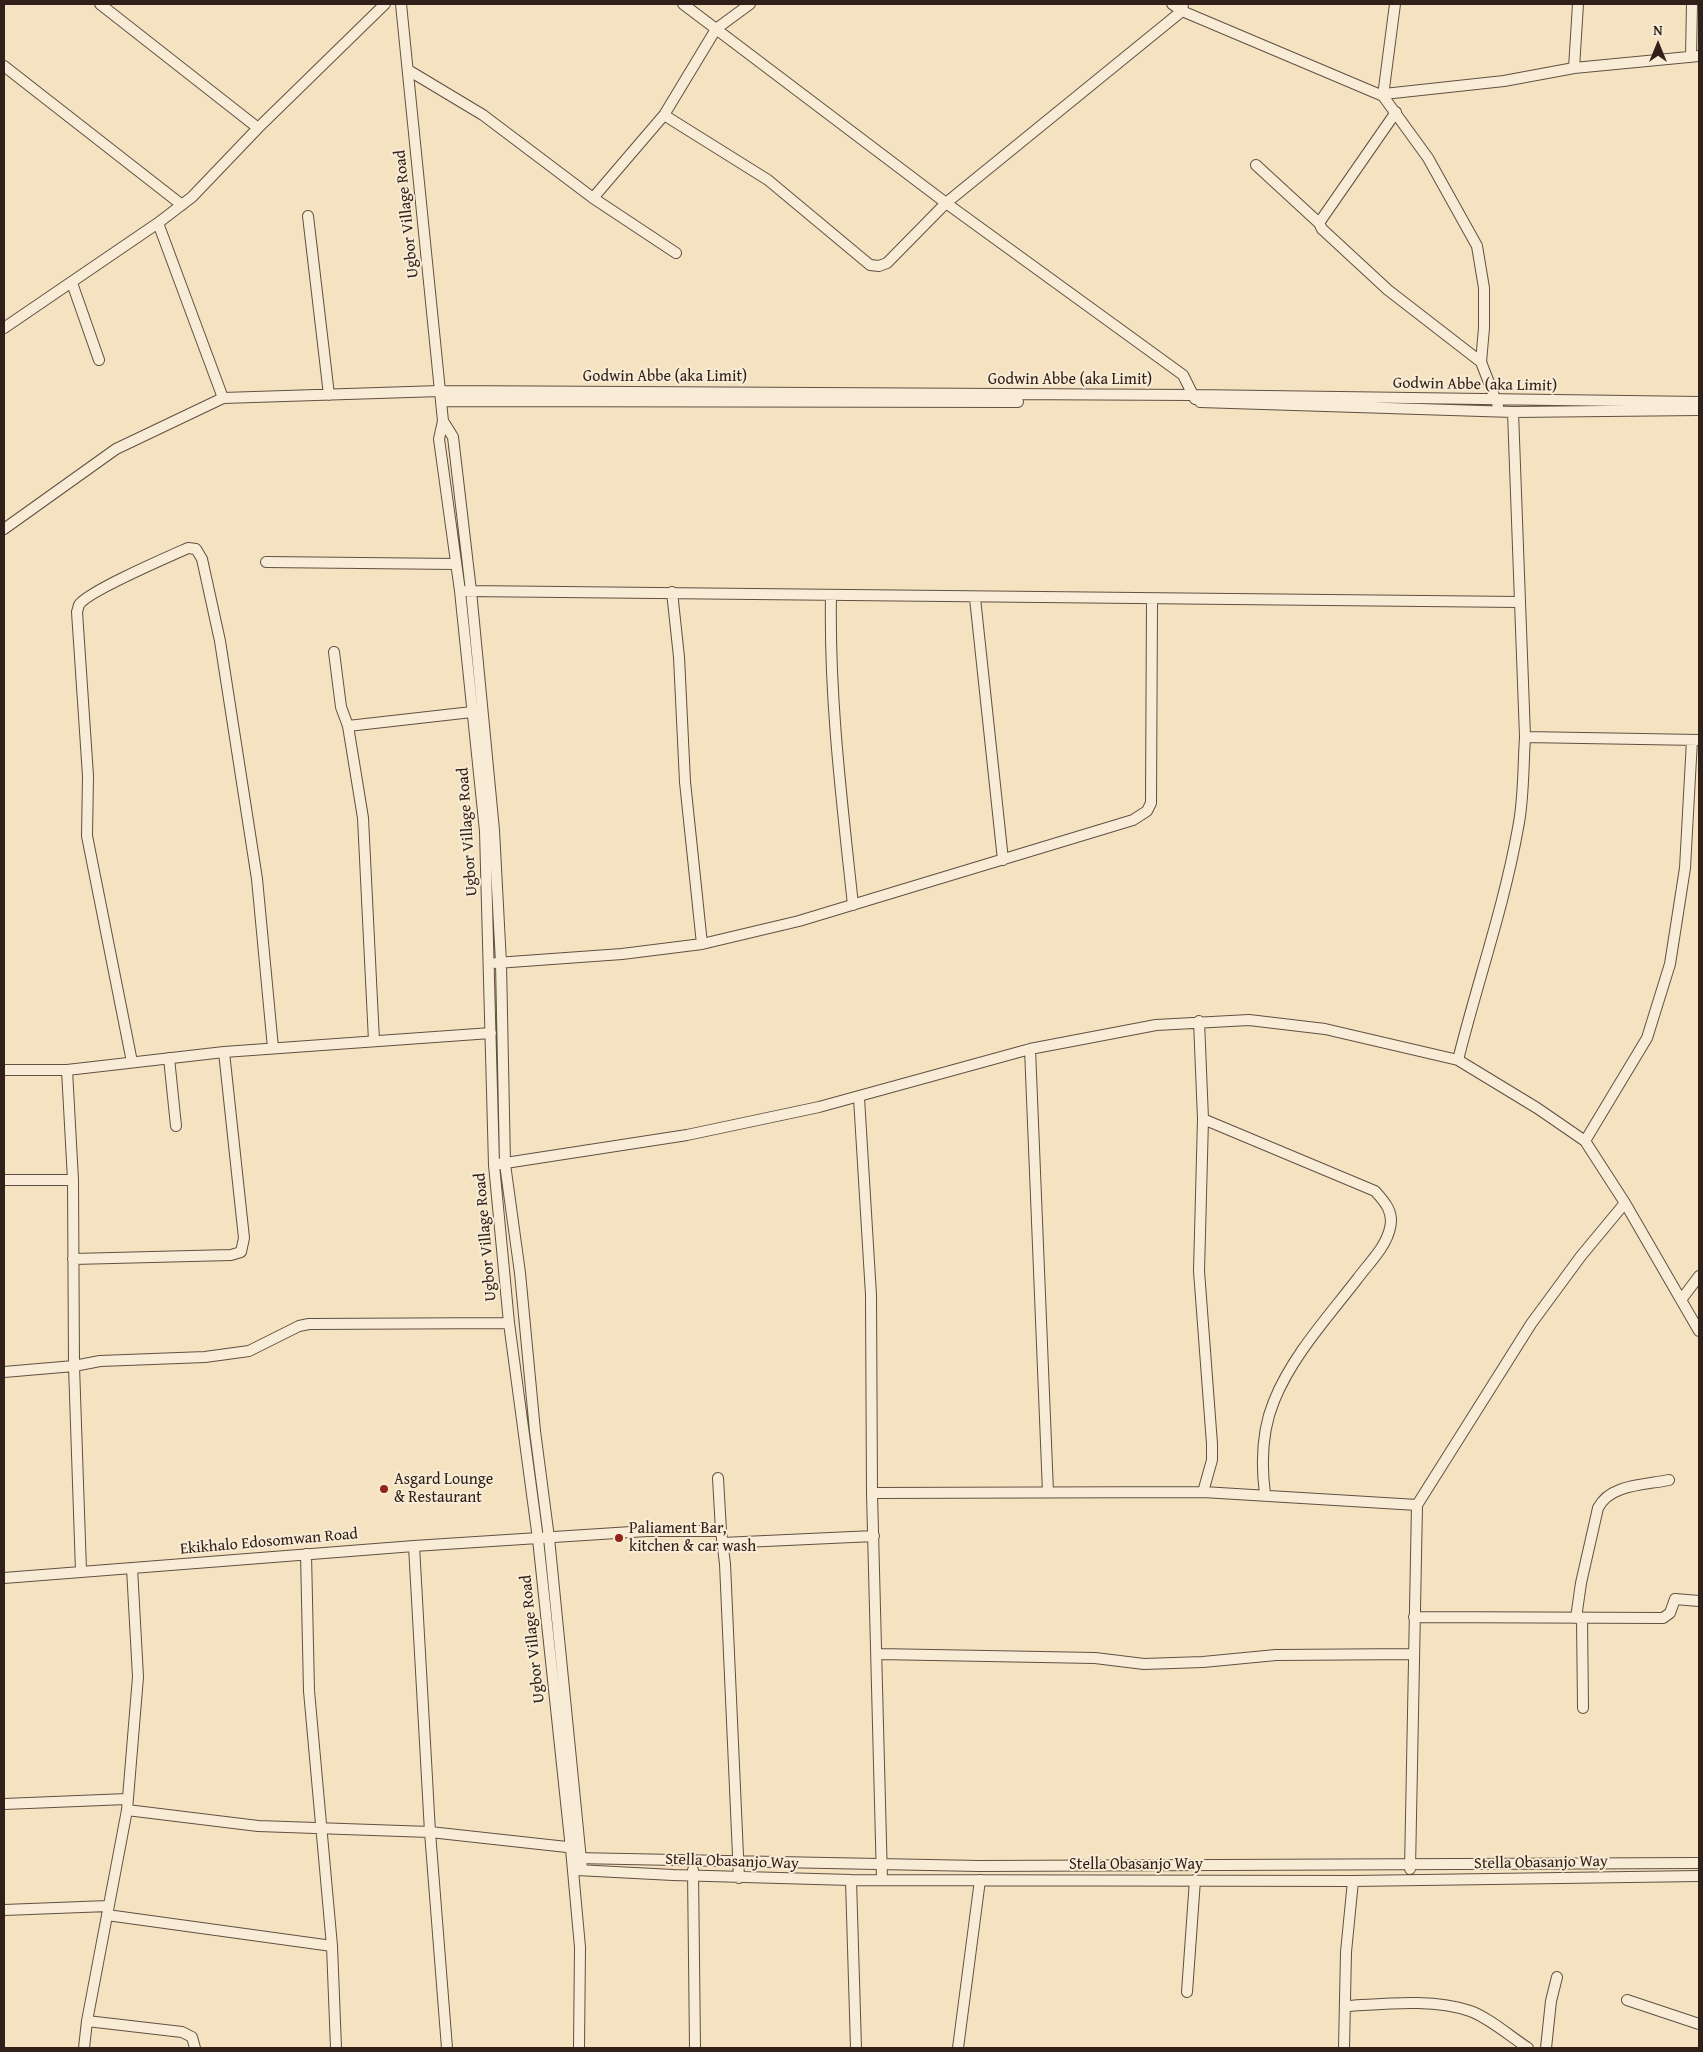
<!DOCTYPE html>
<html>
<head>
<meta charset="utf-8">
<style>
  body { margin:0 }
  #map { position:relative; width:1703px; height:2052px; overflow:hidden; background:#f5e2c0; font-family:"Gentium Book Plus",serif }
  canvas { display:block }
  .frame { position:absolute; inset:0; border:5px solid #302019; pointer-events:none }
  .north { position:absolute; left:1633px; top:20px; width:50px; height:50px; -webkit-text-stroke:4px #f8ecd6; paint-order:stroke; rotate:0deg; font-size:14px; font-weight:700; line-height:20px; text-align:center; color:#302019 }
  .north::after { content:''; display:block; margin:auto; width:18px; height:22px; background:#302019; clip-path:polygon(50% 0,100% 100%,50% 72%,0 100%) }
</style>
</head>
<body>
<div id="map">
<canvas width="1703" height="2052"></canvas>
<div class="frame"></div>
<div class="north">N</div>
</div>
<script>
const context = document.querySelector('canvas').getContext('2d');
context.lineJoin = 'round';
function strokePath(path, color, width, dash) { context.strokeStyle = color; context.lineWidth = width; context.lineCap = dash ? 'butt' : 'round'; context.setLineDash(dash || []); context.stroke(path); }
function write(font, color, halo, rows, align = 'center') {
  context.font = font + ' "Gentium Book Plus",serif'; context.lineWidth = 4; context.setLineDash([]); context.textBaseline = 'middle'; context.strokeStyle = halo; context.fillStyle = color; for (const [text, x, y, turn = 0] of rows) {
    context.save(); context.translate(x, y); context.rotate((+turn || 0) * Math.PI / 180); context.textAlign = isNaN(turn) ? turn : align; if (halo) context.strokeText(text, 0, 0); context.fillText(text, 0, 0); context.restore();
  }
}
const minor = new Path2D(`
  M100 4 258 128
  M401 4 443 421 439 439 460 591 485 831 494 1165 509 1323 538 1539 571 1849 580 1947 579 2048
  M683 4 946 203 1183 375 1195 399
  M1172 4 1182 11 1383 96
  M1395 4 1383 96 1428 158 1477 246 1484 288V328L1481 362 1498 406
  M1691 56 1692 4
  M4 66 182 205
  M1574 68 1578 4
  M408 70 483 115 593 198 676 253
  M1384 94 1504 81 1574 68 1699 56
  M1396 112 1319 223 1322 229 1388 290 1481 362
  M664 115 768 180 870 265 879 266 887 263 946 203 1182 11 1183 4
  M1256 165 1319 223
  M593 198 664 115 716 29 750 4
  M308 216 329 395
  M158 223 223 398
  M72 283 99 360
  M4 328 158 223 192 197 258 128 385 4
  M441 401 1018 402
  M1200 402 1513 412 1699 410
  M1513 412 1525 737 1699 740
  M443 421 453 437 471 591 494 830 501 963 505 1164 520 1273 535 1431 549 1538 582 1870
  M4 529 116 449 223 398 440 391 1194 395 1699 402
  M266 562 456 564
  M466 591 1519 602
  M672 592 679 657 685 782 702 944
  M831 595C829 699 842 802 853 905
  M975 598 1003 860
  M334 652 341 707 348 726 363 818 374 1041
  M348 726 472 712
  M496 963 622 954 702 944 799 921 1133 820 1147 811 1151 803 1152 600
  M1199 1021 1203 1119 1199 1271 1212 1444V1460L1203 1492
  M1030 1049 1048 1492
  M169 1058 176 1126
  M1458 1060C1477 983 1504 907 1518 828 1524 799 1523 767 1525 737
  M132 1062 87 836 88 776 77 612C77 612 79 605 79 605 86 592 170 556 188 548L196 549 202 559 220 641 257 879 273 1048
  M4 1070H67L224 1052 491 1033
  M67 1070 73 1180 74 1366 81 1571
  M859 1098 871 1295 872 1493 882 1880
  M1203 1119 1375 1191C1385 1202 1394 1212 1390 1228 1386 1247 1369 1263 1358 1278 1328 1317 1292 1356 1274 1401 1262 1430 1261 1463 1265 1494
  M1585 1141 1647 1038 1670 964 1685 868 1692 740
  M499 1164 687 1135 819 1107 1030 1049 1156 1025 1249 1020 1325 1029 1458 1060 1537 1108 1585 1141 1625 1203 1699 1331
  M4 1180H73
  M73 1259 231 1255 241 1252 244 1238 224 1052
  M1681 1300 1699 1276
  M4 1372 74 1366 100 1361 205 1357 249 1351 299 1326 309 1324 509 1323
  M718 1478 721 1531
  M872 1493 1203 1492 1417 1505
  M722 1543 874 1536
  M414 1546 430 1832 447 2048
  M306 1554 309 1691 332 1946 336 2048
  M4 1578 414 1546 647 1531H721L725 1564 739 1878
  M1414 1617 1663 1618 1670 1613 1675 1599 1699 1601
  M1576 1618 1581 1583 1598 1508C1610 1484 1645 1485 1669 1480
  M1582 1618 1583 1708
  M878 1654 1095 1658 1144 1664 1203 1662 1276 1655 1413 1654
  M4 1804 127 1799
  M127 1810 258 1826 430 1832 576 1848
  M575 1858 979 1866 1699 1863
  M1410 1869 1417 1505 1531 1324 1581 1256 1625 1203
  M577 1870 673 1875 851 1880 1353 1881 1699 1876
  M693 1870 695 2048
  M851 1880 856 2048
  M4 1910 108 1906
  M107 1915 332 1946
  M1187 1992 1195 1880
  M1627 2000 1699 2024
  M1345 2006C1383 2004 1433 1998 1470 2011 1488 2017 1511 2037 1528 2048
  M87 2021 182 2032 192 2037 195 2048
  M84 2048 87 2021 127 1810 138 1677 132 1568
  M958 2048 980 1880
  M1344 2048 1346 1952 1353 1881
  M1546 2048 1551 2001 1557 1977`);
const markers = [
  [384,1489,5,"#8f2418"],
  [619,1538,5,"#8f2418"]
];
const streetNames = [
  ["Ugbor Village Road",407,214,-96],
  ["Godwin Abbe (aka Limit)",665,377],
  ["Godwin Abbe (aka Limit)",1070,380],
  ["Godwin Abbe (aka Limit)",1475,385,1],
  ["Ugbor Village Road",468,832,-94],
  ["Ugbor Village Road",486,1237,-95],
  ["Ekikhalo Edosomwan Road",269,1542,-5],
  ["Ugbor Village Road",533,1639,-96],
  ["Stella Obasanjo Way",732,1862,2],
  ["Stella Obasanjo Way",1541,1863,-1],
  ["Stella Obasanjo Way",1136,1865]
];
const poiNames = [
  ["Asgard Lounge",394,1480],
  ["& Restaurant",394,1498],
  ["Paliament Bar,",629,1529],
  ["kitchen & car wash",629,1547]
];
strokePath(minor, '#615043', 12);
strokePath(minor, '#f8ecd6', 10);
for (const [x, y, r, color] of markers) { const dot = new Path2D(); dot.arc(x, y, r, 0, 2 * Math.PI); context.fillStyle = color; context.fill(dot); strokePath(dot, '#f8ecd6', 2); }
write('16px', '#302019', '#f8ecd6', streetNames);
write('16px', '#302019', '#f8ecd6', poiNames, 'left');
</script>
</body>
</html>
